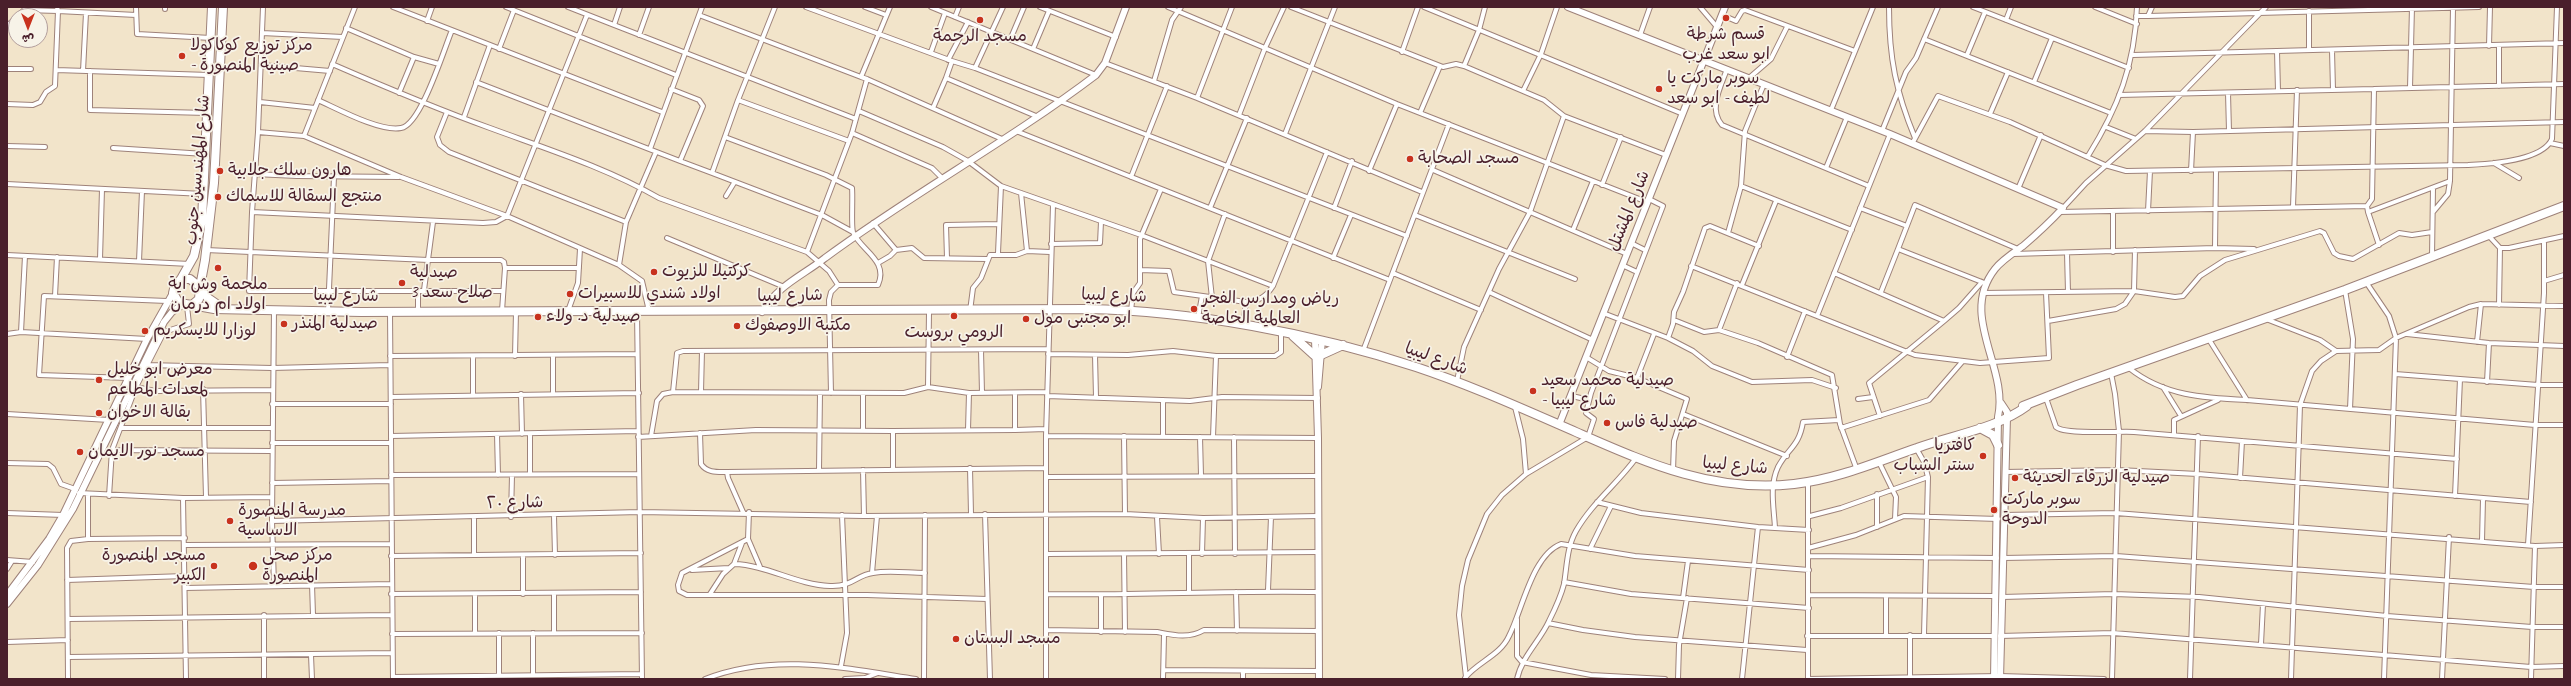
<!DOCTYPE html>
<html>
<head>
<meta charset="utf-8">
<style>
  body { margin:0 }
  #map { position:relative; width:2571px; height:686px; overflow:hidden; background:#f2e4ca; font-family:Caveat,"Playpen Sans Arabic",sans-serif }
  canvas { display:block }
  .frame { position:absolute; inset:0; border:8px solid #4a1f2b; pointer-events:none }
  .north { position:absolute; left:8px; top:8px; width:40px; height:40px; box-sizing:border-box; background:#f7f3e8; border:1px solid #b29e9c; border-radius:50%; rotate:180deg; font-size:11px; font-weight:700; line-height:16px; text-align:center; color:#4a1f2b }
  .north::after { content:''; display:block; margin:auto; width:14px; height:18px; background:#c8321e; clip-path:polygon(50% 0,100% 100%,50% 72%,0 100%) }
</style>
</head>
<body>
<div id="map">
<canvas width="2571" height="686"></canvas>
<div class="frame"></div>
<div class="north">ش</div>
</div>
<script>
const context = document.querySelector('canvas').getContext('2d');
context.lineJoin = 'round';
function strokePath(path, color, width, dash) { context.strokeStyle = color; context.lineWidth = width; context.lineCap = dash ? 'butt' : 'round'; context.setLineDash(dash || []); context.stroke(path); }
function write(font, color, halo, rows, align = 'center') {
  context.font = font + ' Caveat,"Playpen Sans Arabic",sans-serif'; context.lineWidth = 3.5; context.setLineDash([]); context.textBaseline = 'middle'; context.strokeStyle = halo; context.fillStyle = color; for (const [text, x, y, turn = 0] of rows) {
    context.save(); context.translate(x, y); context.rotate((+turn || 0) * Math.PI / 180); context.textAlign = isNaN(turn) ? turn : align; if (halo) context.strokeText(text, 0, 0); context.fillText(text, 0, 0); context.restore();
  }
}
const street = new Path2D(`
  M136 7 137 34 211 38
  M393 7 662 112
  M506 7 676 75
  M568 7 614 25
  M620 7 614 25 856 119
  M806 7 952 61 946 78 1036 116
  M865 7 886 15
  M931 7 1096 75
  M1040 7 1116 37
  M1168 7 1397 104 1647 202
  M1291 7 1443 67 1456 64 1464 66 1544 100 1564 116 1666 155
  M1424 7 1683 114
  M1700 7 1717 27
  M1889 7C1889 58 1896 92 1915 138
  M1973 7 2129 68
  M2095 7 2137 24
  M165 9V7
  M587 15 507 216 619 265
  M699 15 861 77
  M1722 15 1736 21 1742 11 1745 10 1855 51
  M18 16 24 10 58 11 57 7
  M2136 16H2148L2152 7
  M2148 16 2479 7
  M955 17 959 7
  M2006 20 2011 7
  M427 21 432 7
  M7 26 16 18
  M346 28 414 57 439 64
  M262 33 343 37
  M639 35 649 7
  M1640 35 1650 7
  M1924 39 2111 113
  M1010 40 1024 7
  M2499 45V86
  M2489 46 2490 7
  M499 49 514 10
  M1033 49 1049 11
  M2309 50V11
  M2332 50 2333 90
  M2277 51 2278 91
  M931 52 945 13
  M1402 52 1418 7
  M1967 55 1985 12
  M2133 55 2564 43
  M948 60 968 22
  M952 61 975 68 1003 7
  M1105 63 1197 98 1422 192
  M332 64C385 87 437 109 490 128 547 149 607 168 659 198L807 252 852 133 867 79 861 77 890 7
  M261 65 330 71
  M1464 66 1479 30 1485 7
  M975 68 1407 236
  M7 69H31
  M1727 69C1721 86 1708 109 1722 125L1869 186
  M56 70 209 75
  M83 71 86 13
  M90 71V110L207 113
  M1749 78 1771 59 1787 27
  M867 79 1002 139
  M1154 81 1172 20 1181 7
  M476 82 680 161
  M2034 82 2052 38
  M2410 88 2412 7
  M671 89 699 100 703 106 680 161 712 173
  M2374 89 2564 84
  M1523 91 1541 54 1557 7
  M399 93 414 57
  M2228 93 2229 131
  M2119 95 2374 89 2372 199 2367 206 2368 212
  M1197 98 1232 7
  M318 100C338 109 380 132 401 128 421 125 444 49 452 30
  M738 100 775 7
  M260 102 315 108
  M7 104 33 105 40 102 46 92 55 86 58 11 136 15
  M933 108 946 78
  M1831 110 1873 7
  M859 111 943 147 968 161 1001 186 1141 235 1273 286
  M447 112 437 137 440 145 449 152 626 222
  M1420 113 1440 66
  M1990 114 2008 72
  M1239 115 1265 48 1284 7
  M464 117 490 45
  M2106 127 2136 139
  M1016 131 1390 280
  M1882 131 1906 72 1916 58 1938 7
  M2145 131 2193 132 2564 122
  M258 132 263 7
  M852 133 932 168 941 177
  M1285 134 1335 7
  M304 136 355 7
  M725 137 826 175 852 188C853 197 851 226 853 232 860 250 889 260 878 285H838L831 292 829 300 831 393
  M849 141 738 100 712 173 822 215 853 232
  M2550 143 2564 146
  M1912 144 1938 96 2010 122 2105 165 2126 171 2468 165C2490 164 2542 161 2552 139L2557 7
  M7 146 45 147
  M113 148 205 154
  M650 149 702 7
  M2088 156C2118 108 2135 64 2137 7
  M2494 163 2519 178
  M1826 168 1847 117
  M1433 170 1627 254
  M1369 171 1397 104
  M2191 171 2193 132
  M254 174 297 176 399 177
  M1131 177 1167 86
  M7 184 203 194
  M1602 185 1621 137
  M1741 186 1852 230
  M2018 189 2041 135
  M1021 193 1027 251
  M726 196 734 183
  M2293 207 2297 90
  M1210 208 1247 118
  M1334 208 1352 161
  M1860 208 1907 226
  M2063 208 2086 183 2145 131 2266 7
  M2148 211 2150 171
  M252 212 258 132 304 136 401 177 507 216
  M2059 212 2367 206
  M2113 212V252
  M2433 212 2448 194 2450 181 2453 8
  M1415 215 1575 279
  M873 223 896 250
  M1573 230 1593 181
  M1728 233 1741 186 1745 131 1764 84
  M2488 235 2500 248H2509L2564 236
  M667 238 782 286
  M1631 243 1645 250
  M1051 244 1100 243 1101 222
  M2379 245 2368 212 2450 181
  M2215 248 2216 170
  M206 250 428 260H501L504 262 505 268 502 311
  M807 252 829 271 838 285
  M998 253 1001 186
  M2067 253 2068 292
  M2013 254 2215 248 2254 249
  M7 255 190 264
  M2432 257 2433 188
  M947 258 946 225 999 224
  M1333 258 1351 215
  M100 259 102 189
  M139 261 142 191
  M878 263 890 256 896 250 912 248 924 258 987 259
  M1622 265 1637 272
  M1691 266 1915 355 1980 363 2049 358 2046 293
  M505 268H579
  M1140 270 1169 271 1174 292 1246 302
  M1393 273 1481 310
  M1834 273 1944 321 1869 383 1880 416
  M2544 281 2564 275
  M2366 282 2389 316 2396 338 2384 679
  M1987 284 1898 249 1915 205 2018 249
  M1742 285 1776 201
  M424 290 433 222
  M2345 290 2353 339 2350 409
  M503 291H249L252 212 483 223 496 222 507 216
  M1489 292 1593 340
  M1881 292 1898 249
  M1983 293 2134 291 2135 250
  M55 296 57 257
  M1212 298 1208 261 1225 214
  M2499 305 2500 248
  M274 310 272 521 274 585
  M328 311 334 177
  M568 311 578 283 580 249
  M649 311 642 281 619 265 626 222 656 152
  M970 311 973 288 981 278 990 255H1016L1027 251 1050 252
  M1131 311 1133 293 1140 283V239L1161 189
  M390 312 393 679
  M418 312V290
  M637 312 642 679
  M1603 313 1668 338 1693 351 1712 366 1752 382 1812 380 1836 388
  M1817 316 1890 134
  M1198 318 1202 296
  M2266 319 2320 340 2336 351
  M1674 320 1704 332 1719 330 1737 283
  M1944 321 1959 308 1982 282
  M2048 321 2116 309 2125 304 2134 291 2175 297 2183 296 2200 276 2225 260 2320 231 2324 233 2334 253 2339 256 2353 259 2399 233 2412 235 2432 232
  M1243 325 1246 302C1258 302 1266 297 1273 286L1327 152
  M1719 330 1758 343 1832 375 1840 424 1857 470
  M21 332 25 256
  M7 334 21 332 147 339
  M2407 334 2489 343 2564 346
  M1668 338 1673 324 1674 312 1683 292 1705 228 1710 226 1759 246
  M2208 338 2247 400
  M2477 342 2481 304
  M981 350 982 393
  M1363 351 1449 124
  M1048 354 1128 355 1173 351 1216 356H1275L1281 352V333
  M1095 355 1096 397
  M390 356 637 354
  M473 356V395
  M515 356 516 312
  M553 356V394
  M1586 357 1609 371 1637 378 1687 399 1674 441 1673 471
  M1787 357 1805 311
  M146 365 272 368 390 365
  M2129 368C2164 396 2204 398 2247 400L2535 425H2564
  M2111 373 2115 394 2119 431 2112 679
  M2395 374 2538 385H2564
  M129 378 39 375 44 296 167 301
  M1637 378 1654 334
  M1457 381 1464 347 1499 269 1530 212 1564 116
  M2487 382 2489 343
  M136 387 164 332 189 324 187 306
  M928 387 969 393 1047 392
  M2163 387 2181 416
  M203 389 206 497
  M673 392 677 353 683 351 1048 349
  M701 392 702 351
  M863 393V431
  M1015 393V430L1046 429
  M521 394 522 434
  M1047 396 1190 401 1222 397 1318 398
  M1572 396 1589 400
  M391 397 639 393
  M2046 398 2056 427C2065 435 2119 431 2134 432 2241 441 2349 450 2457 459
  M1858 399 1873 397
  M1163 400V436
  M272 404H391
  M1515 407 1523 439 1526 474
  M7 414 109 420
  M1683 414 1787 456
  M121 428H272
  M1841 428 1929 400 1962 362
  M968 430 969 393
  M893 431 1015 430
  M700 433 701 464C707 473 717 472 727 472L728 478 743 512
  M497 434 498 475
  M2174 434V420L2218 400
  M391 436 638 431
  M651 436 657 401 663 394 673 392 904 393 928 387 929 312
  M1046 436 1318 438
  M1124 436 1125 514
  M638 437 756 430 893 431V469
  M1200 437 1201 475
  M1213 437 1216 356
  M1234 437 1235 554
  M272 443H391
  M1916 448 1924 462 1928 477 1924 635
  M112 450 272 451
  M1879 462 1896 497 1895 519
  M7 463 48 464 53 468 61 484 75 489
  M970 468 971 514
  M819 470 820 393
  M863 470 864 516
  M727 472 1046 468
  M2005 472 2118 470 2198 474 2531 502
  M530 474V434
  M391 475 639 474
  M1047 477 1318 476
  M2240 478 2242 441
  M1808 482V679
  M272 483 391 481
  M79 493 183 498 272 497
  M1877 494V527
  M88 495V539L185 538
  M109 496 112 450 136 387 155 391 272 390
  M2455 496 2460 379
  M183 498 186 679
  M1597 502 1641 513 1758 527 1809 530
  M749 512 748 539 760 567
  M7 513 63 515
  M985 514 990 679
  M2004 515 2116 513 2535 546 2564 545
  M554 516 555 555
  M1810 516 1841 508 1928 477
  M511 517 512 475
  M1157 517 1159 554
  M272 521 640 512 864 516 1125 514 1203 518 1318 516
  M1775 528C1774 508 1769 486 1778 467 1788 448 1799 447 1803 422L1839 420
  M748 539 682 573 678 585 679 591 687 595H867L987 599
  M2482 541 2483 499
  M185 545 391 544
  M2528 545 2544 293V241
  M1808 548 1856 535 1904 516 1998 519
  M1590 549 1611 506
  M1047 554 1318 552
  M1124 554 1125 632
  M1202 554 1203 518
  M474 555V517
  M523 555V594
  M391 556 641 553
  M1808 556 1997 558
  M2003 558 2116 556 2534 587H2564
  M7 560 33 562
  M734 564C767 565 797 585 830 586 853 587 856 575 873 573 889 570 908 573 925 573
  M7 569 12 561
  M692 570 729 568
  M872 573 877 516
  M67 580 185 576
  M1564 582 1631 594 1809 608
  M312 584 313 615
  M185 588 391 584
  M1268 590 1271 517
  M1236 592 1237 631
  M1189 593V554
  M391 594 641 592
  M554 594V633
  M710 594 723 574 734 564 742 543
  M1046 594C1137 596 1228 590 1318 592
  M1809 595 1996 596
  M1101 596V632
  M2002 597 2114 594 2199 597 2387 616 2532 627H2564
  M1683 598 1688 561
  M68 619 391 615
  M1517 619V656L1522 662 1591 675 1665 679
  M1548 623 1583 630 1635 637 1807 650
  M1046 630 1157 632C1173 635 1189 639 1204 630L1319 631
  M475 633V595
  M533 633V674
  M392 634 642 633
  M1886 635V597
  M1910 635V679
  M1807 636H1995
  M2000 636 2113 633 2531 667 2564 666
  M7 642 68 640
  M2261 644 2263 604
  M311 655 312 679
  M68 657 392 653
  M841 666 847 633 842 515
  M1164 670 1319 671
  M499 675V633
  M393 677 642 674
  M1466 677 1459 615 1462 586 1468 560 1487 514 1502 495 1526 474 1588 437 1594 419 1586 413 1591 393 1663 206 1649 199
  M1465 678C1477 662 1500 656 1509 636 1522 611 1532 555 1561 544L1635 556 1809 570
  M68 679 67 548 71 541 88 539
  M264 679V615
  M705 679C774 652 845 668 916 679
  M845 679 865 678 878 673
  M924 679 925 515
  M1046 679V436L1053 205
  M1163 679 1164 635
  M1243 679V671
  M1517 679C1522 656 1540 641 1549 621 1555 609 1561 596 1564 584 1567 565 1567 547 1576 531 1592 503 1618 483 1636 458
  M1678 679 1679 645 1687 598
  M1742 679 1758 527
  M1808 679 2000 676 2104 679
  M2190 679 2198 436
  M2291 679 2300 405 2312 371 2321 361 2336 351 2379 350 2396 338 2469 307 2481 304 2564 306
  M2442 679 2449 537
  M2531 679 2535 546`);
const secondary = new Path2D(`
  M1568 7 1890 134 2063 208C2050 222 2037 234 2023 246 2013 253 2002 260 1995 269 1958 316 2009 367 1998 417L1994 679
  M762 312C778 285 802 276 825 258 913 193 1009 141 1096 75L1105 63 1126 7
  M1315 339 1318 438 1319 679
  M1318 387 1322 340
  M1559 425 1725 7
  M7 595 49 539 63 515 147 339 173 293
  M7 604 38 565 73 509 164 322 172 312 182 305
  M2000 679 2007 417V412L2001 403`);
const highway = new Path2D(`
  M181 279H190L200 287 199 299 192 305 179 303 173 293 175 285 181 279 194 256 202 220 212 7
  M200 287 205 260 214 183 223 7
  M201 290 208 298 224 309
  M192 305 214 309 361 312 1086 309C1194 311 1312 333 1416 367 1470 385 1523 409 1576 432 1647 463 1713 493 1794 484 1838 479 1876 462 1917 448 1952 435 1996 429 2027 406
  M1293 336 1314 355
  M1321 355 1343 345
  M2023 406 2077 385 2345 290 2564 206
  M1980 428 1993 435 1998 445`);
const markers = [
  [1726,18,4,"#c8321e"],
  [980,20,4,"#c8321e"],
  [182,56,4,"#c8321e"],
  [1659,89,4,"#c8321e"],
  [1410,159,4,"#c8321e"],
  [220,171,4,"#c8321e"],
  [218,197,4,"#c8321e"],
  [218,268,4,"#c8321e"],
  [654,272,4,"#c8321e"],
  [402,283,4,"#c8321e"],
  [570,294,4,"#c8321e"],
  [1194,309,4,"#c8321e"],
  [954,316,4,"#c8321e"],
  [538,317,4,"#c8321e"],
  [1026,319,4,"#c8321e"],
  [284,324,4,"#c8321e"],
  [737,326,4,"#c8321e"],
  [145,331,4,"#c8321e"],
  [99,380,4,"#c8321e"],
  [1533,391,4,"#c8321e"],
  [99,413,4,"#c8321e"],
  [1607,423,4,"#c8321e"],
  [80,452,4,"#c8321e"],
  [1983,456,4,"#c8321e"],
  [2015,478,4,"#c8321e"],
  [1994,510,4,"#c8321e"],
  [230,521,4,"#c8321e"],
  [214,566,4,"#c8321e"],
  [253,566,5,"#c8321e"],
  [956,639,4,"#c8321e"]
];
const poiNames = [
  ["قسم شرطة",1726,35,"center"],
  ["ابو سعد غرب",1726,55,"center"],
  ["مسجد الرحمة",980,37,"center"],
  ["مركز توزيع كوكاكولا",190,46],
  ["- صينية المنصورة",190,66],
  ["سوبر ماركت يا",1667,79],
  ["لطيف - ابو سعد",1667,99],
  ["مسجد الصحابة",1418,159],
  ["هارون سلك جلابية",228,171],
  ["منتجع السقالة للاسماك",226,197],
  ["كركتيلا للزيوت",662,272],
  ["صيدلية",410,273],
  ["صلاح سعد 3",410,293],
  ["ملحمة وش اية",218,285,"center"],
  ["اولاد ام درمان",218,305,"center"],
  ["اولاد شندي للاسبيرات",578,294],
  ["رياض ومدارس الفجر",1202,299],
  ["العالمية الخاصة",1202,319],
  ["صيدلية د. ولاء",546,317],
  ["ابو مجتبى مول",1034,319],
  ["صيدلية المنذر",292,324],
  ["مكتبة الاوصفوك",745,326],
  ["لوزارا للايسكريم",153,331],
  ["الرومي بروست",954,333,"center"],
  ["معرض ابو خليل",107,370],
  ["لمعدات المطاعم",107,390],
  ["صيدلية محمد سعيد",1541,381],
  ["- شارع ليبيا",1541,401],
  ["بقالة الاخوان",107,413],
  ["صيدلية فاس",1615,423],
  ["كافتريا",1975,446,"right"],
  ["سنتر الشباب",1975,466,"right"],
  ["مسجد نور الايمان",88,452],
  ["صيدلية الزرقاء الحديثة",2023,478],
  ["سوبر ماركت",2002,500],
  ["الدوحة",2002,520],
  ["مدرسة المنصورة",238,511],
  ["الاساسية",238,531],
  ["مسجد المنصورة",206,556,"right"],
  ["الكبير",206,576,"right"],
  ["مركز صحي",262,556],
  ["المنصورة",262,576],
  ["مسجد البستان",964,639]
];
const streetNames = [
  ["شارع المهندسين جنوب",198,170,-85],
  ["شارع المشتل",1629,211,-68],
  ["شارع ليبيا",346,296,1],
  ["شارع ليبيا",790,296,-1],
  ["شارع ليبيا",1114,296,2],
  ["شارع ليبيا",1436,359,20],
  ["شارع ليبيا",1735,466,5],
  ["شارع ٢٠",515,503,-1]
];
strokePath(street, '#9e827a', 6);
strokePath(secondary, '#9e827a', 8);
strokePath(highway, '#9e827a', 10);
strokePath(street, '#fff', 4);
strokePath(secondary, '#fff', 6);
strokePath(highway, '#fff', 8);
for (const [x, y, r, color] of markers) { const dot = new Path2D(); dot.arc(x, y, r, 0, 2 * Math.PI); context.fillStyle = color; context.fill(dot); strokePath(dot, '#f7f3e8', 1.5); }
write('17px', '#4a1f2b', '#f7f3e8', poiNames, 'left');
write('17px', '#4a1f2b', '#f7f3e8', streetNames);
</script>
</body>
</html>
